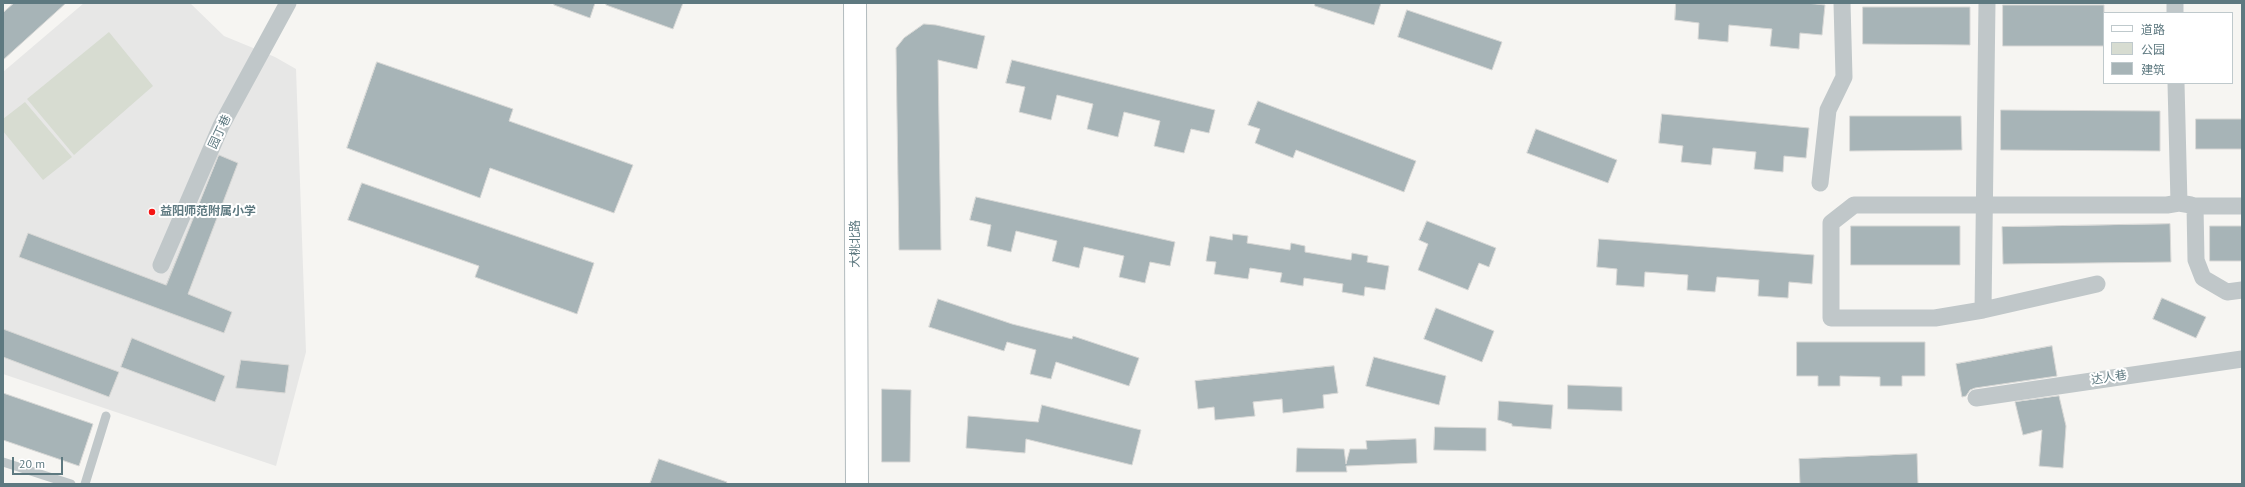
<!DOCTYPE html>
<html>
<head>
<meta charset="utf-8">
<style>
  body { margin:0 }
  #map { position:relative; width:2245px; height:487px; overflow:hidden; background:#f6f5f2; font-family:"PT Sans","Noto Sans SC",sans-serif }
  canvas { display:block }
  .frame { position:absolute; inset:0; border:4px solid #5e7980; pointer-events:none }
  .legend { position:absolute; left:2103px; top:12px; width:130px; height:72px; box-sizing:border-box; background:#fff; border:1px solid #bfc9cc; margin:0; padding:5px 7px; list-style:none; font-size:12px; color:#5e7980 }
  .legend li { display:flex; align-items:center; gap:8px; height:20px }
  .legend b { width:20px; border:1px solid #bfc9cc }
  .scale { position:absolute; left:12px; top:457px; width:51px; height:18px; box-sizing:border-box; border:2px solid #5e7980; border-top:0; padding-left:5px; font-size:12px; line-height:14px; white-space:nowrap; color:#5e7980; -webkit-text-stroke:3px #fff; paint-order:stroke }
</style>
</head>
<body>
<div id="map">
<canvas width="2245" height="487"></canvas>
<div class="frame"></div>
<ul class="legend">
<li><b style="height:5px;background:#fff"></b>道路</li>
<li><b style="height:11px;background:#d7dcd1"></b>公园</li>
<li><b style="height:11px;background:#a7b4b7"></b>建筑</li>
</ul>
<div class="scale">20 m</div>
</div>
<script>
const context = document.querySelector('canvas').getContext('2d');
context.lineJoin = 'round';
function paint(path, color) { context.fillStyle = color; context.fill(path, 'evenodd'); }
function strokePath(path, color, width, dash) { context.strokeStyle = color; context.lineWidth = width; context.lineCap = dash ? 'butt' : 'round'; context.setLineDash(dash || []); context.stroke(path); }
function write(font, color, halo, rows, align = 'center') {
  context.font = font + ' "PT Sans","Noto Sans SC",sans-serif'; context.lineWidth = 4; context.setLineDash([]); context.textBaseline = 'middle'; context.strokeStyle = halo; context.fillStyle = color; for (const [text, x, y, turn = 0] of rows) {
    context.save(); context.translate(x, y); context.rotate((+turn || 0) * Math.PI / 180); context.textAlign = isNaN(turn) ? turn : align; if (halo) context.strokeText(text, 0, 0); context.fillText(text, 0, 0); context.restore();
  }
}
const built = new Path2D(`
  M84 3H190L224 36 275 57 296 69 306 352 276 466 3 374V72Z`);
const green = new Path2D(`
  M109 32 153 86 74 155 27 99Z
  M25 102 72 157 43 180 3 131V119Z`);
const building = new Path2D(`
  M14 3H66L3 60V13Z
  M555 3H595L590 18 554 5Z
  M607 3H683L673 29 606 5Z
  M1315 3H1381L1374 25 1315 6Z
  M1676 3H1806L1825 5 1822 35 1800 33 1799 49 1770 46 1772 29 1729 25 1728 42 1698 39 1699 23 1675 20Z
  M2003 5H2104V46H2003Z
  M1863 7H1970V45L1863 44Z
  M1407 10 1502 42 1492 70 1398 37Z
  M924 24 936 25 985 36 977 69 938 60 941 250H899L896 48 904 38Z
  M1012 60 1215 110 1209 133 1191 129 1184 153 1154 146 1160 121 1124 112 1118 137 1087 129 1093 104 1057 95 1051 120 1019 112 1025 87 1006 83Z
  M377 62 513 109 509 121 633 165 614 213 490 168 480 198 347 148Z
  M1258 101 1416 161 1404 192 1296 150 1293 158 1255 143 1260 129 1248 125Z
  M2001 110 2160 111V151L2001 150Z
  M1662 114 1809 128 1806 158 1784 156 1783 172 1754 169 1756 152 1713 148 1711 165 1681 162 1683 146 1659 143Z
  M1850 116H1961L1962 150 1850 151Z
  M2196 119H2242V149H2196Z
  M1536 129 1617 160 1608 183 1527 153Z
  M219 155 238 163 188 294 232 312 224 333 19 257 28 233 166 285Z
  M362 183 594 263 577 314 475 277 479 266 348 220Z
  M976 197 1175 242 1170 266 1150 262 1145 283 1119 277 1124 256 1084 247 1079 268 1052 261 1057 241 1016 231 1011 252 987 246 991 225 970 220Z
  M1427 221 1496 248 1489 267 1479 263 1468 290 1418 270 1428 244 1419 240Z
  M2170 224 2171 262 2003 264 2002 227Z
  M1851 226H1960V265H1851Z
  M2210 226H2242V261H2210Z
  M1233 234 1248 236 1247 243 1290 250 1291 243 1305 246V252L1351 260 1352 253 1368 256 1367 262 1389 266 1385 290 1365 287 1364 296 1342 292 1343 284 1304 278 1303 286 1280 282 1282 273 1250 268 1248 279 1214 274 1216 262 1206 261 1210 236 1232 240Z
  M1599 239 1814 255 1812 284 1789 282 1788 298 1758 296 1759 280 1717 277 1715 292 1687 290 1688 275 1645 272 1644 287 1616 285 1617 269 1597 267Z
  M2162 298 2206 317 2196 338 2153 319Z
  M938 299 1012 324 1072 339 1073 336 1139 358 1129 386 1056 362 1051 379 1030 374 1036 350 1007 342 1004 351 929 327Z
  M1436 308 1494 331 1482 362 1424 339Z
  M3 329 119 372 109 397 3 357Z
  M132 338 225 376 215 402 121 367Z
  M1797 342H1925V376H1902V386H1880V377L1840 376V386H1818V376H1797Z
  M2052 346 2057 376 1975 388 1970 390 1966 396 1962 397 1956 364Z
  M1374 357 1446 376 1439 405 1366 386Z
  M241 360 289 365 285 393 236 388Z
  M1334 366 1338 393 1323 395 1324 408 1283 413 1282 399 1253 402 1255 416 1215 420 1214 407 1198 409 1195 381Z
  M1568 385 1622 387V411L1568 409Z
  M882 389 911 390 910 462H882Z
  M3 393 93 424 79 466 3 440Z
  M2059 396 2066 426 2063 468 2039 466 2042 430 2023 435 2015 402Z
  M1499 401 1553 405 1551 429 1512 426V424L1498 420Z
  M1042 405 1141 430 1132 465 1026 439 1025 453 966 448 968 416 1038 422Z
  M1435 427 1486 428V451L1434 450Z
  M1416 439 1417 463 1346 466 1347 472H1296L1297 448 1344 449 1346 464 1350 449H1367L1366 441Z
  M1917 454 1918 484H1800L1799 459Z
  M659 459 727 482 726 484H650Z`);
const lane = new Path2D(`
  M3 462 71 484
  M85 484 106 416`);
const street = new Path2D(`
  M1987 3 1983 310 2097 284
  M2175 3V13
  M2176 83 2179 203 2191 205
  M1820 183 1828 110 1844 77 1842 3
  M2242 206H2195L2196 260 2203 278 2227 292 2242 290
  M161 265 221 126 288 3
  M1983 310 1935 318H1831V223L1854 205H2167L2179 203
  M1976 398 2242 359`);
const secondary = new Path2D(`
  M855 3 857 484`);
const markers = [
  [152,212,4,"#f51514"]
];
const streetNames = [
  ["园丁巷",220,132,-65],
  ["大桃北路",856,244,-90],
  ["达人巷",2109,378,-9]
];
const poiNames = [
  ["益阳师范附属小学",160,212]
];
paint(built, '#e7e7e6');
paint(green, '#d7dcd1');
paint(building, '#a7b4b7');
strokePath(building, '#d7d7d5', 1);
strokePath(secondary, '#b2bbbe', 24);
strokePath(lane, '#c0c7c9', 9);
strokePath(street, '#c0c7c9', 17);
strokePath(secondary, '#fff', 22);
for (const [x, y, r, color] of markers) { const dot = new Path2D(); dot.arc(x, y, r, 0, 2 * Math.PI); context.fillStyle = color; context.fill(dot); strokePath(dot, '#fff', 1.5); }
write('12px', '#5e7980', '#fff', streetNames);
write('bold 12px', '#5e7980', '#fff', poiNames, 'left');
</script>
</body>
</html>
